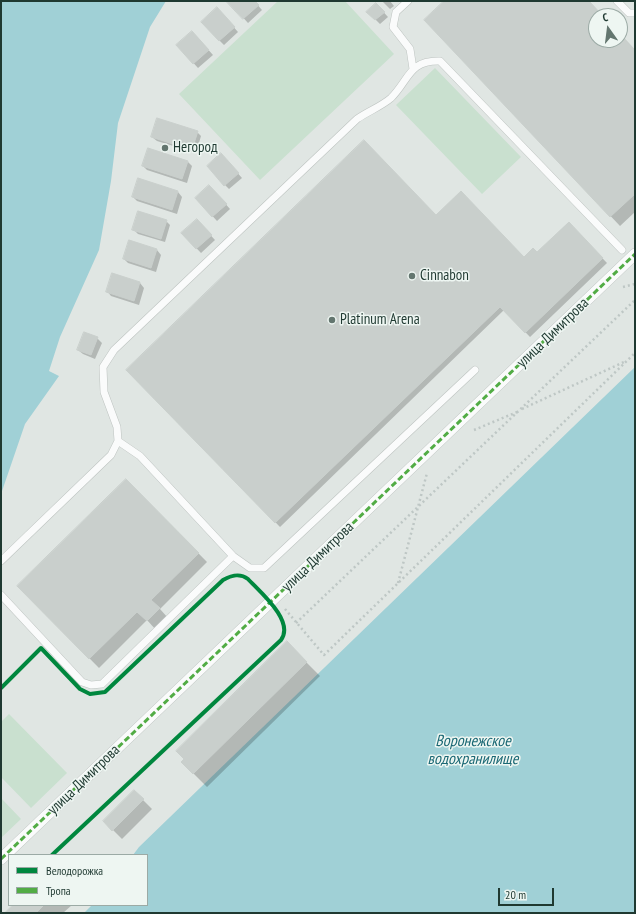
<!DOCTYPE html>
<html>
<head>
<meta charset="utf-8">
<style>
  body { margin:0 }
  #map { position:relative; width:636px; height:914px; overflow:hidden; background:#e0e6e3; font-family:"PT Sans Narrow",sans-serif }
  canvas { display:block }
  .frame { position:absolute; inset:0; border:2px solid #1f3931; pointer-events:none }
  .legend { position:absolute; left:8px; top:854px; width:140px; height:52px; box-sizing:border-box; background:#eef6f2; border:1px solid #9baaa5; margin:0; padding:5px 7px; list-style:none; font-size:12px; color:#1f3931 }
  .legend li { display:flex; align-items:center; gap:8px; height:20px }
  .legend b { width:20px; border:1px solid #9baaa5 }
  .north { position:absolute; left:588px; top:8px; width:40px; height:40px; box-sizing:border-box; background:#eef6f2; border:1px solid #9baaa5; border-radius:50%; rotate:346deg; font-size:11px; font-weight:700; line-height:16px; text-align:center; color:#1f3931 }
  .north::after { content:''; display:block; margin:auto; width:14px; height:18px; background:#63766f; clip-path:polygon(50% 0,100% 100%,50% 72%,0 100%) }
  .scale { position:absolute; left:498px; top:888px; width:56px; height:18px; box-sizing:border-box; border:2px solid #1f3931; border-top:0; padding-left:5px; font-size:12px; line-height:14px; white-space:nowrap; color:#1f3931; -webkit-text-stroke:3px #eef6f2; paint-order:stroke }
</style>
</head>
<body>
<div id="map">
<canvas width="636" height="914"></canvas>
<div class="frame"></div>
<ul class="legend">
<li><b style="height:5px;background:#00873e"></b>Велодорожка</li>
<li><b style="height:5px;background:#52ac45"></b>Тропа</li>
</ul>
<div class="north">С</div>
<div class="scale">20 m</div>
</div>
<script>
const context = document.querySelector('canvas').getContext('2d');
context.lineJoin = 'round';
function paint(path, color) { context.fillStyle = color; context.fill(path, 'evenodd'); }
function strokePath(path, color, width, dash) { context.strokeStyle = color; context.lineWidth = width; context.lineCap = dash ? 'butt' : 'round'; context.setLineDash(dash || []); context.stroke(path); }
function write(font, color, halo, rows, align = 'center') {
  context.font = font + ' "PT Sans Narrow",sans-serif'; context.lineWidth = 3; context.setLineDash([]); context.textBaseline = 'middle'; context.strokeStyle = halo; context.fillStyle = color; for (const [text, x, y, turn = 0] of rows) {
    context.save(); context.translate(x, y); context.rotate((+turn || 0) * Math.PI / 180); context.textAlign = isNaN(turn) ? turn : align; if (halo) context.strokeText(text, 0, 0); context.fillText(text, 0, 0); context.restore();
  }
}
const green = new Path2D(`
  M278 1H345L394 54 260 180 179 94Z
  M435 68 521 157 482 194 396 105Z
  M9 714 67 773 31 808 1 777V722Z
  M1 798 21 819 1 838Z`);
const water = new Path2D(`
  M1 1H166L150 27 118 123 111 181 99 250 60 337 49 371 59 376 25 424 1 494Z
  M635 367V913H84L92 905H147V855H133L139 847Z`);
const shadow = new Path2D(`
  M228 1H254L262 10 248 23Z
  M382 1H390L394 6 390 9Z
  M445 1H588L603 16H596V40H620V34L635 50V212L620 226 425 20Z
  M376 4 388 17 380 24 368 12Z
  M221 13 238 32 224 45 219 40Z
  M196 36 213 55 198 68 177 45Z
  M197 132 201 136 196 153 157 141 152 137Z
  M225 159 242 178 229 189 225 185Z
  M188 162 192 166 187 183 147 170 143 166Z
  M138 180 178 192 182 197 177 214 137 201 133 197Z
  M213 190 230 209 217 221 196 198Z
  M436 216 524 258 538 253 568 223 607 263 530 337 504 310 280 527 128 370Z
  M166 221 170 225 165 242 138 234 133 229Z
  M201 225 215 240 201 253 182 233Z
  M129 241 157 250 161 255 156 272 128 263 124 259Z
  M112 275 140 283 144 288 139 305 111 296 107 291Z
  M97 338 102 343 95 359 83 354 78 350Z
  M126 480 207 562 160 609 168 618 156 630 147 620 99 668 18 586Z
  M287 643 320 676 207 787 182 762Z
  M134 791 152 809 122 839 104 821Z
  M15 905H72L63 913H7Z`);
const building = new Path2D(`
  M226 1H255L259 5 243 19Z
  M444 1H589L603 16H596V40H620V34L635 50V194L610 217 424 20Z
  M376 3 385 12 375 20 366 12Z
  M217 7 235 27 219 41 201 22Z
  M192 31 209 50 193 64 176 45Z
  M157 118 198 131 192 150 151 137Z
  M364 140 436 215 461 191 524 257 533 248 537 252 569 222 603 258 525 333 500 307 275 523 126 370Z
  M148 148 188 161 182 179 142 166Z
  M221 153 239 173 224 186 207 166Z
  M138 178 178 191 172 210 132 197Z
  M209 185 227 204 212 217 195 198Z
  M138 211 167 220 161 239 132 230Z
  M197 219 212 235 196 249 181 233Z
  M129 240 157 249 151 268 123 259Z
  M112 273 140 282 134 301 106 292Z
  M84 332 98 337 91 355 77 350Z
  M126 479 199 553 151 600 160 608 147 621 137 612 89 659 17 586Z
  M287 641 307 662 193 774 181 762 184 759 176 751Z
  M134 790 144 799 112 831 103 821Z
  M13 905H44L36 913H5Z`);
const path = new Path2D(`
  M623 287 635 284
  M522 409 624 362
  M474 430 517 412
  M398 583 427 473
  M285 609 324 655 635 353
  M296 623 635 300`);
const service = new Path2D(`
  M408 1 396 12 393 27 410 49 413 69
  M617 1 629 13H635
  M118 441 140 456 233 556 250 568H264L475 370
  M1 561 111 455 118 441 117 427 104 392 103 367 114 350 357 119C367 112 382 106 391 98 409 80 409 60 440 61L622 250
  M1 595 82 682 91 685 102 684 233 556`);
const pedestrian = new Path2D(`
  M1 859 635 254`);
const quiet = new Path2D(`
  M1 859 635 254`);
const cycleway = new Path2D(`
  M1 688 41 648 80 689 90 694 105 692 223 580C232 575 240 573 248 579 260 592 295 621 281 640L52 855`);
const markers = [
  [165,148,4,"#63766f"],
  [412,276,4,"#63766f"],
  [332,320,4,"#63766f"]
];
const poiNames = [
  ["Негород",173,148],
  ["Cinnabon",420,276],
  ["Platinum Arena",340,320]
];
const streetNames = [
  ["улица Димитрова",553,333,-44],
  ["улица Димитрова",318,557,-44],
  ["улица Димитрова",84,780,-44]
];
const waterNames = [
  ["Воронежское",473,741],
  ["водохранилище",473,759]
];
paint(green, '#c9e0cf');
paint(water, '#a0d0d6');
paint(shadow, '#0003');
paint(building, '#c9cfcc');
strokePath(building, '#c9cfcc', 1);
strokePath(service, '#bdc3c0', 8);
strokePath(pedestrian, '#bdc3c0', 12);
strokePath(path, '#bec7c5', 2.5, [2, 3]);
strokePath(service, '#fafbfb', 7);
strokePath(pedestrian, '#fafbfb', 11);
strokePath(quiet, '#52ac45', 3, [6, 3]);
strokePath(cycleway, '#00873e', 4);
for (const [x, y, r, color] of markers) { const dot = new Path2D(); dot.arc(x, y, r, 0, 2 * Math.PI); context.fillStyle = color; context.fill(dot); strokePath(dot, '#eef6f2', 1.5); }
write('15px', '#1f3931', '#eef6f2', poiNames, 'left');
write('15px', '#1f3931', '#eef6f2', streetNames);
write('italic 16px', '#1a6874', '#eef6f2', waterNames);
</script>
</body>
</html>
